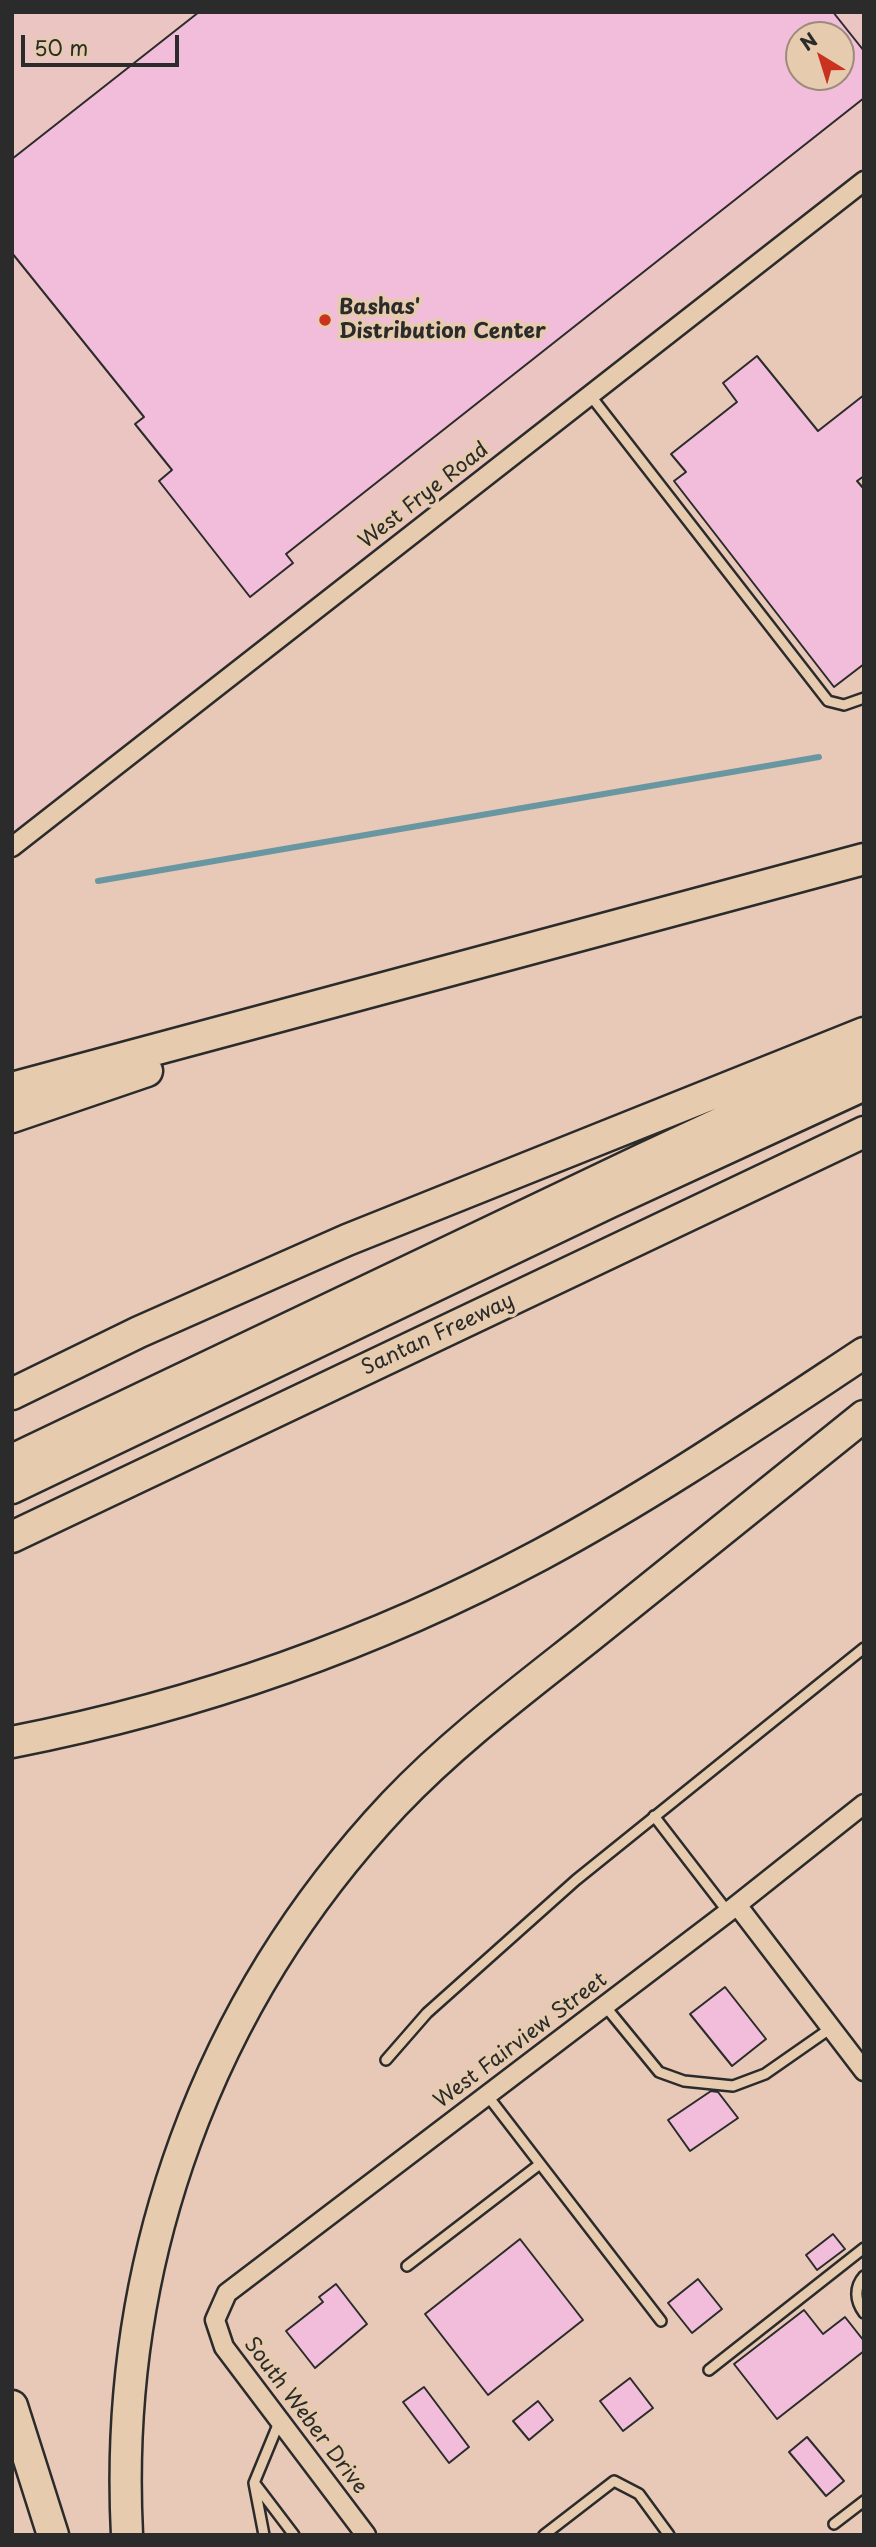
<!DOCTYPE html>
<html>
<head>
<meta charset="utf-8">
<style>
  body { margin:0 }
  #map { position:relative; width:876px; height:2547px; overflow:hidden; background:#e8c8b7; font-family:"Playpen Sans",sans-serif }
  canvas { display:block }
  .frame { position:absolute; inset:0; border:14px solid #2b2b2b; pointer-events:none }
  .north { position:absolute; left:785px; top:21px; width:70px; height:70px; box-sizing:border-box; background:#e6cbae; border:2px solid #9b8b7a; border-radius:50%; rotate:322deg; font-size:19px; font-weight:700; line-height:28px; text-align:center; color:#2b2b2b }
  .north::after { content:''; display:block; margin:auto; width:24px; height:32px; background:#c8321e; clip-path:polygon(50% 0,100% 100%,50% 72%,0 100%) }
  .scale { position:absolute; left:21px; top:35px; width:158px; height:32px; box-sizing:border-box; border:4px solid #2b2b2b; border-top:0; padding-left:9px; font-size:21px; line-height:24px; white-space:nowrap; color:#2b2b2b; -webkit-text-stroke:5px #e6cbae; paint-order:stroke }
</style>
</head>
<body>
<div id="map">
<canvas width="876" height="2547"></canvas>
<div class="frame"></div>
<div class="north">N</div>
<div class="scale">50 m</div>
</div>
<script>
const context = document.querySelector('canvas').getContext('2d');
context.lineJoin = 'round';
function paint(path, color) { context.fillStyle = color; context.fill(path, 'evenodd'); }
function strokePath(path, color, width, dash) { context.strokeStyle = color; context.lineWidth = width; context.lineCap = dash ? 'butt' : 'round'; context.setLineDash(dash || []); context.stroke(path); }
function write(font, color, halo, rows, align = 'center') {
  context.font = font + ' "Playpen Sans",sans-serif'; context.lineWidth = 7; context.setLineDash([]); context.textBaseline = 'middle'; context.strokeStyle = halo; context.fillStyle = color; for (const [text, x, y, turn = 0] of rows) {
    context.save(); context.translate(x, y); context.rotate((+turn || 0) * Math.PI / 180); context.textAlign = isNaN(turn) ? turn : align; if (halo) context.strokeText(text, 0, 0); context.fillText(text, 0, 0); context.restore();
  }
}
const built = new Path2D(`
  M12 12H864V181L12 847ZM799 35H841V77H799Z`);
const stream = new Path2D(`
  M98 881 819 757`);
const building = new Path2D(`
  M199 12H833L864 51V98L286 554 293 563 250 597 159 481 172 470 135 424 144 417 12 253V159ZM799 35H841V77H799Z
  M757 356 818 431 864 395V476L857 481 864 489V664L834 687 674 481 686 472 671 454 737 402 723 383Z
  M725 1987 766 2039 732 2066 690 2014Z
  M711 2091 718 2092 738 2118 690 2151 668 2120Z
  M833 2234 845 2249 817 2270 806 2255Z
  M520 2239 583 2320 488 2395 425 2314Z
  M698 2279 722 2309 692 2333 668 2303Z
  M336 2284 367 2324 315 2368 286 2331 323 2302 319 2297Z
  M804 2310 823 2334 845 2317 864 2341V2351L777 2419 734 2364Z
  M630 2378 653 2408 623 2431 600 2401Z
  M424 2387 469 2447 449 2463 403 2402Z
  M538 2401 553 2420 529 2440 513 2421Z
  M807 2437 844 2481 826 2496 789 2452Z`);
const service = new Path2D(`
  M590 395 828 701 844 705 864 698
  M654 1816 728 1912
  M605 2006 659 2072 684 2081 733 2086 765 2074 831 2028
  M386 2060 427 2013 576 1880 864 1648
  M487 2095 661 2321
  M407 2266 540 2164
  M864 2276C854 2287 855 2301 864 2313
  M709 2370 864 2248
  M256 2485 294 2535
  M834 2524 864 2501
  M264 2535 254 2483 280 2420
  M544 2535 614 2481 639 2494 669 2535`);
const minor = new Path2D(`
  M12 847 864 181
  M737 1905 864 2071
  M366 2535 224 2347 215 2320 227 2293 728 1912 864 1804`);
const motorway = new Path2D(`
  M12 1088 864 859
  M12 1117 147 1071
  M12 1394 139 1332 347 1240 864 1033
  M12 1460 643 1159 864 1056
  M12 1488 608 1203 864 1085
  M12 1537 864 1132
  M12 1742C196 1706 375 1643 540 1555 652 1495 758 1423 864 1353
  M12 2406 53 2535
  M127 2535C113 2262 207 2003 394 1804 453 1742 521 1691 588 1638 680 1564 772 1490 864 1416`);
const markers = [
  [325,320,7,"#c8321e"]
];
const poiNames = [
  ["Bashas'",339,308],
  ["Distribution Center",339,332]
];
const streetNames = [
  ["West Frye Road",424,496,-38],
  ["Santan Freeway",438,1335,-25],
  ["West Fairview Street",521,2041,-37],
  ["South Weber Drive",305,2416,53]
];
paint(built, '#ebc5c2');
strokePath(stream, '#6897a1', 6);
paint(building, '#f2bdda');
strokePath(building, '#2b2b2b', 2);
strokePath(service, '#2b2b2b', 14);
strokePath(minor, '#2b2b2b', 23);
strokePath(motorway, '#2b2b2b', 35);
strokePath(service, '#e6cbae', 9);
strokePath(minor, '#e6cbae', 18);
strokePath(motorway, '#e6cbae', 30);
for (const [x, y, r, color] of markers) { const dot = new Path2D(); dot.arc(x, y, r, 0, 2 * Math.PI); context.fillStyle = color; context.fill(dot); strokePath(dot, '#e6cbae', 2.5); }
write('bold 21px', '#2b2b2b', '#e6cbae', poiNames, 'left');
write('21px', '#2b2b2b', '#e6cbae', streetNames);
</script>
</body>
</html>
